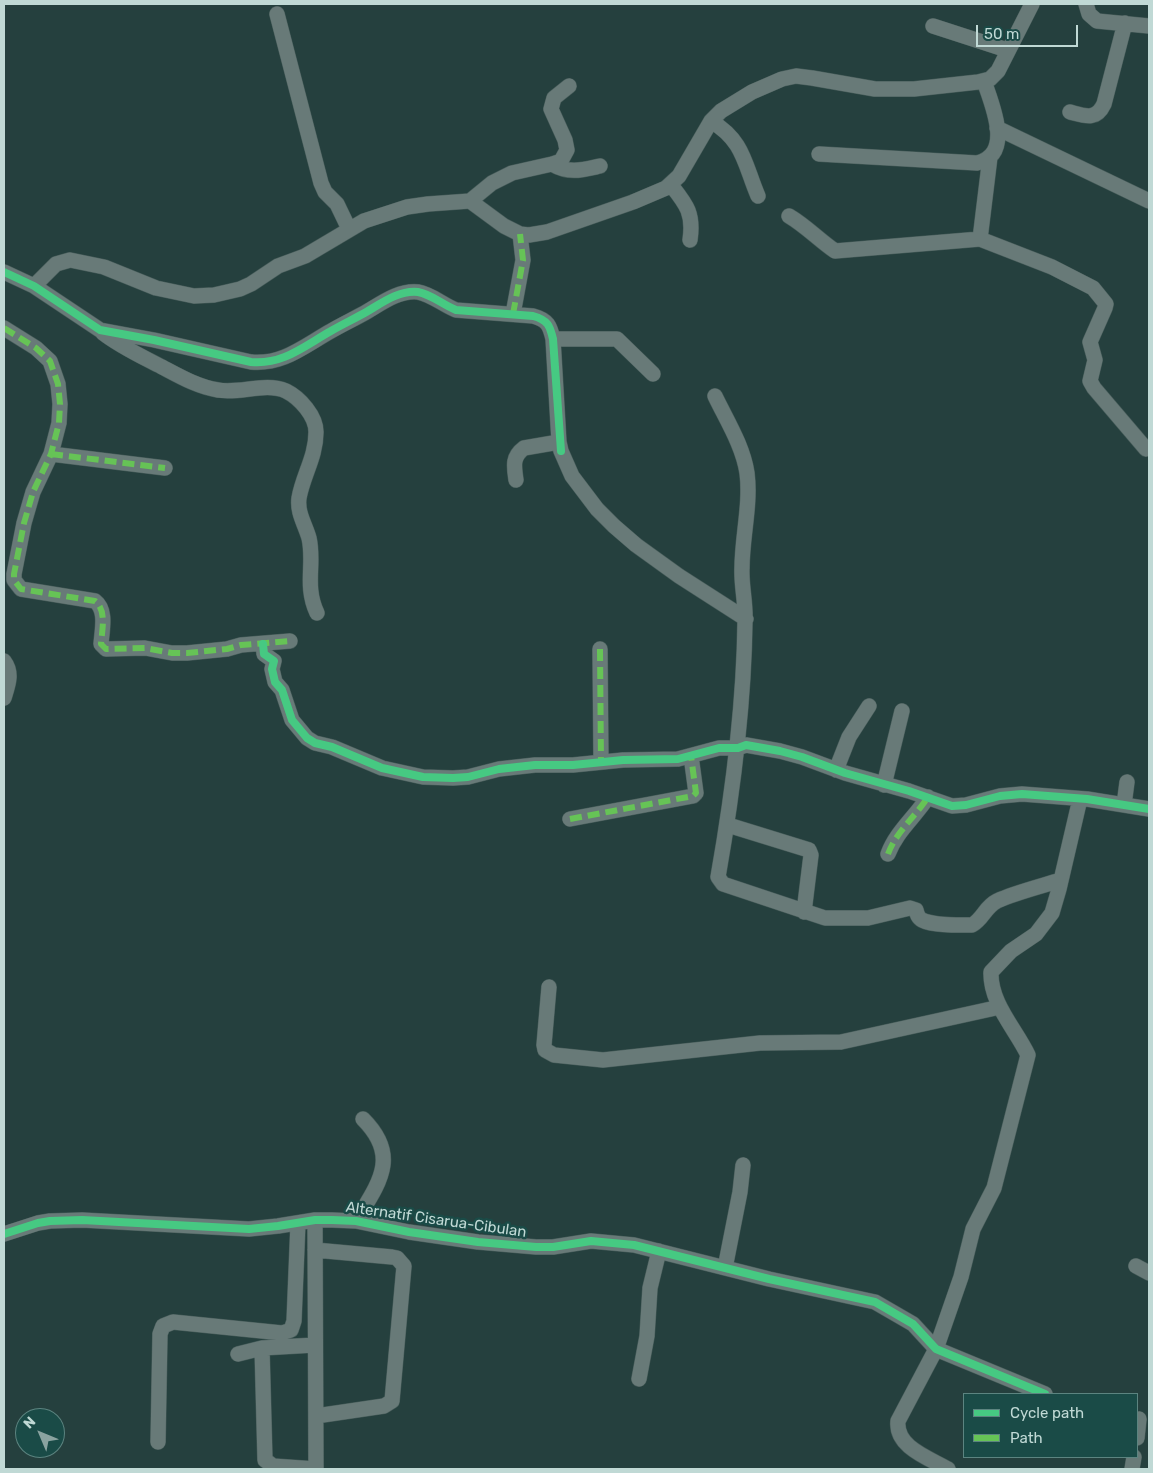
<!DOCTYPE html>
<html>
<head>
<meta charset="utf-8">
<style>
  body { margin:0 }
  #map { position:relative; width:1153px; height:1473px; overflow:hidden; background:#25403e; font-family:Rubik,sans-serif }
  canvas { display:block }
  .frame { position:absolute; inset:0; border:5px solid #c0d9d5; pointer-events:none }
  .legend { position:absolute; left:963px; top:1393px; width:175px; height:65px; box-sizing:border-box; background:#1a4b47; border:1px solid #5c8480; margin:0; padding:6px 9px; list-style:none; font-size:15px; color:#c0d9d5 }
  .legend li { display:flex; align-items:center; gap:10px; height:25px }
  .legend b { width:25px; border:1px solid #5c8480 }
  .north { position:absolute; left:15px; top:1408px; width:50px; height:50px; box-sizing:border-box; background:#1a4b47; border:1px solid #5c8480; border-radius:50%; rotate:315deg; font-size:14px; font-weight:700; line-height:20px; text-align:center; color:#c0d9d5 }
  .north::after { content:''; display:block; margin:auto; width:18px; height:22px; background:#8aa3a0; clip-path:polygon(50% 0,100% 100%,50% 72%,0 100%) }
  .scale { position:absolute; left:976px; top:25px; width:102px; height:22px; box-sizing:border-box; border:2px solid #c0d9d5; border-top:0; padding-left:6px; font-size:15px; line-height:18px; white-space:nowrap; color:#c0d9d5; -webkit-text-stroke:4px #1a4b47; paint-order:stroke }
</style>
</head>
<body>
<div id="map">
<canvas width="1153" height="1473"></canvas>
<div class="frame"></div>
<ul class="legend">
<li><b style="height:6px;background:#46c982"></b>Cycle path</li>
<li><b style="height:6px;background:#66c356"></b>Path</li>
</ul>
<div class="north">N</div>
<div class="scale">50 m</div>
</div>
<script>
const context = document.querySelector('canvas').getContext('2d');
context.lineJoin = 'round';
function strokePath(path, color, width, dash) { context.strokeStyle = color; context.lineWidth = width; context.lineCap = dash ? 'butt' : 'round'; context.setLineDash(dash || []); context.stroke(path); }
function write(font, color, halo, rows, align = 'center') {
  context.font = font + ' Rubik,sans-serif'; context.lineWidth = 5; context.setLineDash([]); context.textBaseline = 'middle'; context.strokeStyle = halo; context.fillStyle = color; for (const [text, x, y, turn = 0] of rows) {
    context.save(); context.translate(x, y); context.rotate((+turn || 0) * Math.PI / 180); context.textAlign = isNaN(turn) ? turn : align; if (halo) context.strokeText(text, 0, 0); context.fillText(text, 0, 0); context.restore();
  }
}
const minor = new Path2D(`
  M1086 4 1089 14 1097 21 1149 26
  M277 14 321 183 325 192 337 204 349 229
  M933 26 1007 50
  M1070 112C1085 116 1096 121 1104 104L1125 23
  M711 121C744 141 744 163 758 196
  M997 128 1149 201
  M819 154 977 163C1014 154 992 105 984 81
  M552 164C569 174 582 170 600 166
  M671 185C686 204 694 213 690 240
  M470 201 504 226 520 234 529 235 547 232 633 202 666 188 679 176 711 121 721 111 752 92 782 79 796 76 812 78 875 89H914L978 82 990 79 998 71 1032 4
  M789 216C806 226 819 240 835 251L980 239 990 157
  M980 239 1052 267 1093 288 1106 304 1105 308 1090 342 1095 360 1090 381 1094 388 1146 449
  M4 272 34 286 100 330 154 340 251 362C283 365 304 346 331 331 343 324 356 318 368 311 383 302 400 290 418 292 431 294 443 305 456 310L533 316C548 320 550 326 553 339L559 442 561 451 572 476 597 509 614 526 636 545 679 576 746 619
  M34 286 56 264 70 260 104 267 156 288 194 296 214 295 240 289 251 284 278 266 305 256 364 221 407 207 428 204 470 201 492 183 512 173 552 164 561 161 567 150 565 140 551 109 554 98 569 86
  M513 314 523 260 520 234
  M4 328 36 348 50 361 58 384 60 404 59 423 51 454 33 492 24 523 14 574V580L21 589 95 601C107 610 102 630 101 644L106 649 145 648 172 653H187L227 649 241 645 290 641
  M103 333C121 347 141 356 162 367 179 376 198 387 218 390 240 394 265 382 286 391 300 398 316 416 316 432 316 457 303 475 299 498 297 513 305 524 309 538 315 564 304 585 317 613
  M553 339H617L653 374
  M715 396C727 421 743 446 747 473 751 504 742 537 742 568 741 585 746 603 745 621 744 707 733 792 718 877L723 884 825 918H868L910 908 916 910C917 914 918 918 922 920 934 926 959 925 972 925 983 919 985 907 997 901 1014 893 1042 886 1061 880
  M51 454 165 468
  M516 480C514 466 512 457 524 448L559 442
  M263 644 264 654 274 661 272 669 275 682 282 690 292 720 307 738 315 743 332 747 382 768 423 777 453 778 468 777 499 769 535 765H573L623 760 678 759 719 748H738L746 745 780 751 802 757 845 773 909 791 952 806 966 805 1000 796 1022 794 1087 799 1149 809
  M600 649 601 762
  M4 661C13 673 8 685 4 698
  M836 770 849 737 869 706
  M884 785 902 711
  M1124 805 1127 782
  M570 819 693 796 696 793 691 756
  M728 825 809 850 811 855 804 912
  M888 854C896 832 915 817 928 797
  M549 987 544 1045 545 1050 554 1055 603 1060 760 1043 841 1042 1000 1007
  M315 1220 316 1469
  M356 1221C378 1184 401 1157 363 1119
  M4 1234 38 1223 50 1221 82 1220 249 1229 278 1226 315 1220H332L356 1221 409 1232 478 1242 536 1247H553L591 1241 634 1245 769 1279 875 1302 913 1324 936 1349 1045 1394
  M315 1250 392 1257 397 1258 404 1266 392 1401 384 1406 316 1416
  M1136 1266 1149 1273
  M725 1268 740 1192 743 1165
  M262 1348 265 1460 273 1466 316 1469
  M238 1354 262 1348 315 1345
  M639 1379 647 1336 650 1288 659 1251
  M1137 1438 1139 1419
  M158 1442 160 1334 163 1326 173 1322 282 1333 291 1330 294 1321 298 1223
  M948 1469C929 1458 895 1447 898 1421L936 1349 961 1277 973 1229 994 1188 1028 1055C1015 1028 990 1003 991 972L1011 951 1036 934 1052 913 1059 889 1080 799
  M1132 1469 1134 1457`);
const quiet = new Path2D(`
  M513 314 523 260 520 234
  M4 328 36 348 50 361 58 384 60 404 59 423 51 454 33 492 24 523 14 574V580L21 589 95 601C107 610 102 630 101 644L106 649 145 648 172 653H187L227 649 241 645 290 641
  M51 454 165 468
  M600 649 601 762
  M570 819 693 796 696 793 691 756
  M888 854C896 832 915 817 928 797`);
const cycleway = new Path2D(`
  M4 272 34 286 100 330 154 340 251 362C283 365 304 346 331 331 343 324 356 318 368 311 383 302 400 290 418 292 431 294 443 305 456 310L533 316C548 320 550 326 553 339L561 451
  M263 644 264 654 274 661 272 669 275 682 282 690 292 720 307 738 315 743 332 747 382 768 423 777 453 778 468 777 499 769 535 765H573L623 760 678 759 719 748H738L746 745 780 751 802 757 845 773 909 791 952 806 966 805 1000 796 1022 794 1087 799 1149 809
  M4 1234 38 1223 50 1221 82 1220 249 1229 278 1226 315 1220H332L356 1221 409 1232 478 1242 536 1247H553L591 1241 634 1245 769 1279 875 1302 913 1324 936 1349 1045 1394`);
const streetNames = [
  ["Alternatif Cisarua-Cibulan",436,1220,8]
];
strokePath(minor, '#475c5a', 16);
strokePath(minor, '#687a78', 15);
strokePath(quiet, '#66c356', 6, [12, 6]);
strokePath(cycleway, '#46c982', 8);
write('15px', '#c0d9d5', '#1a4b47', streetNames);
</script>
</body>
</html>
